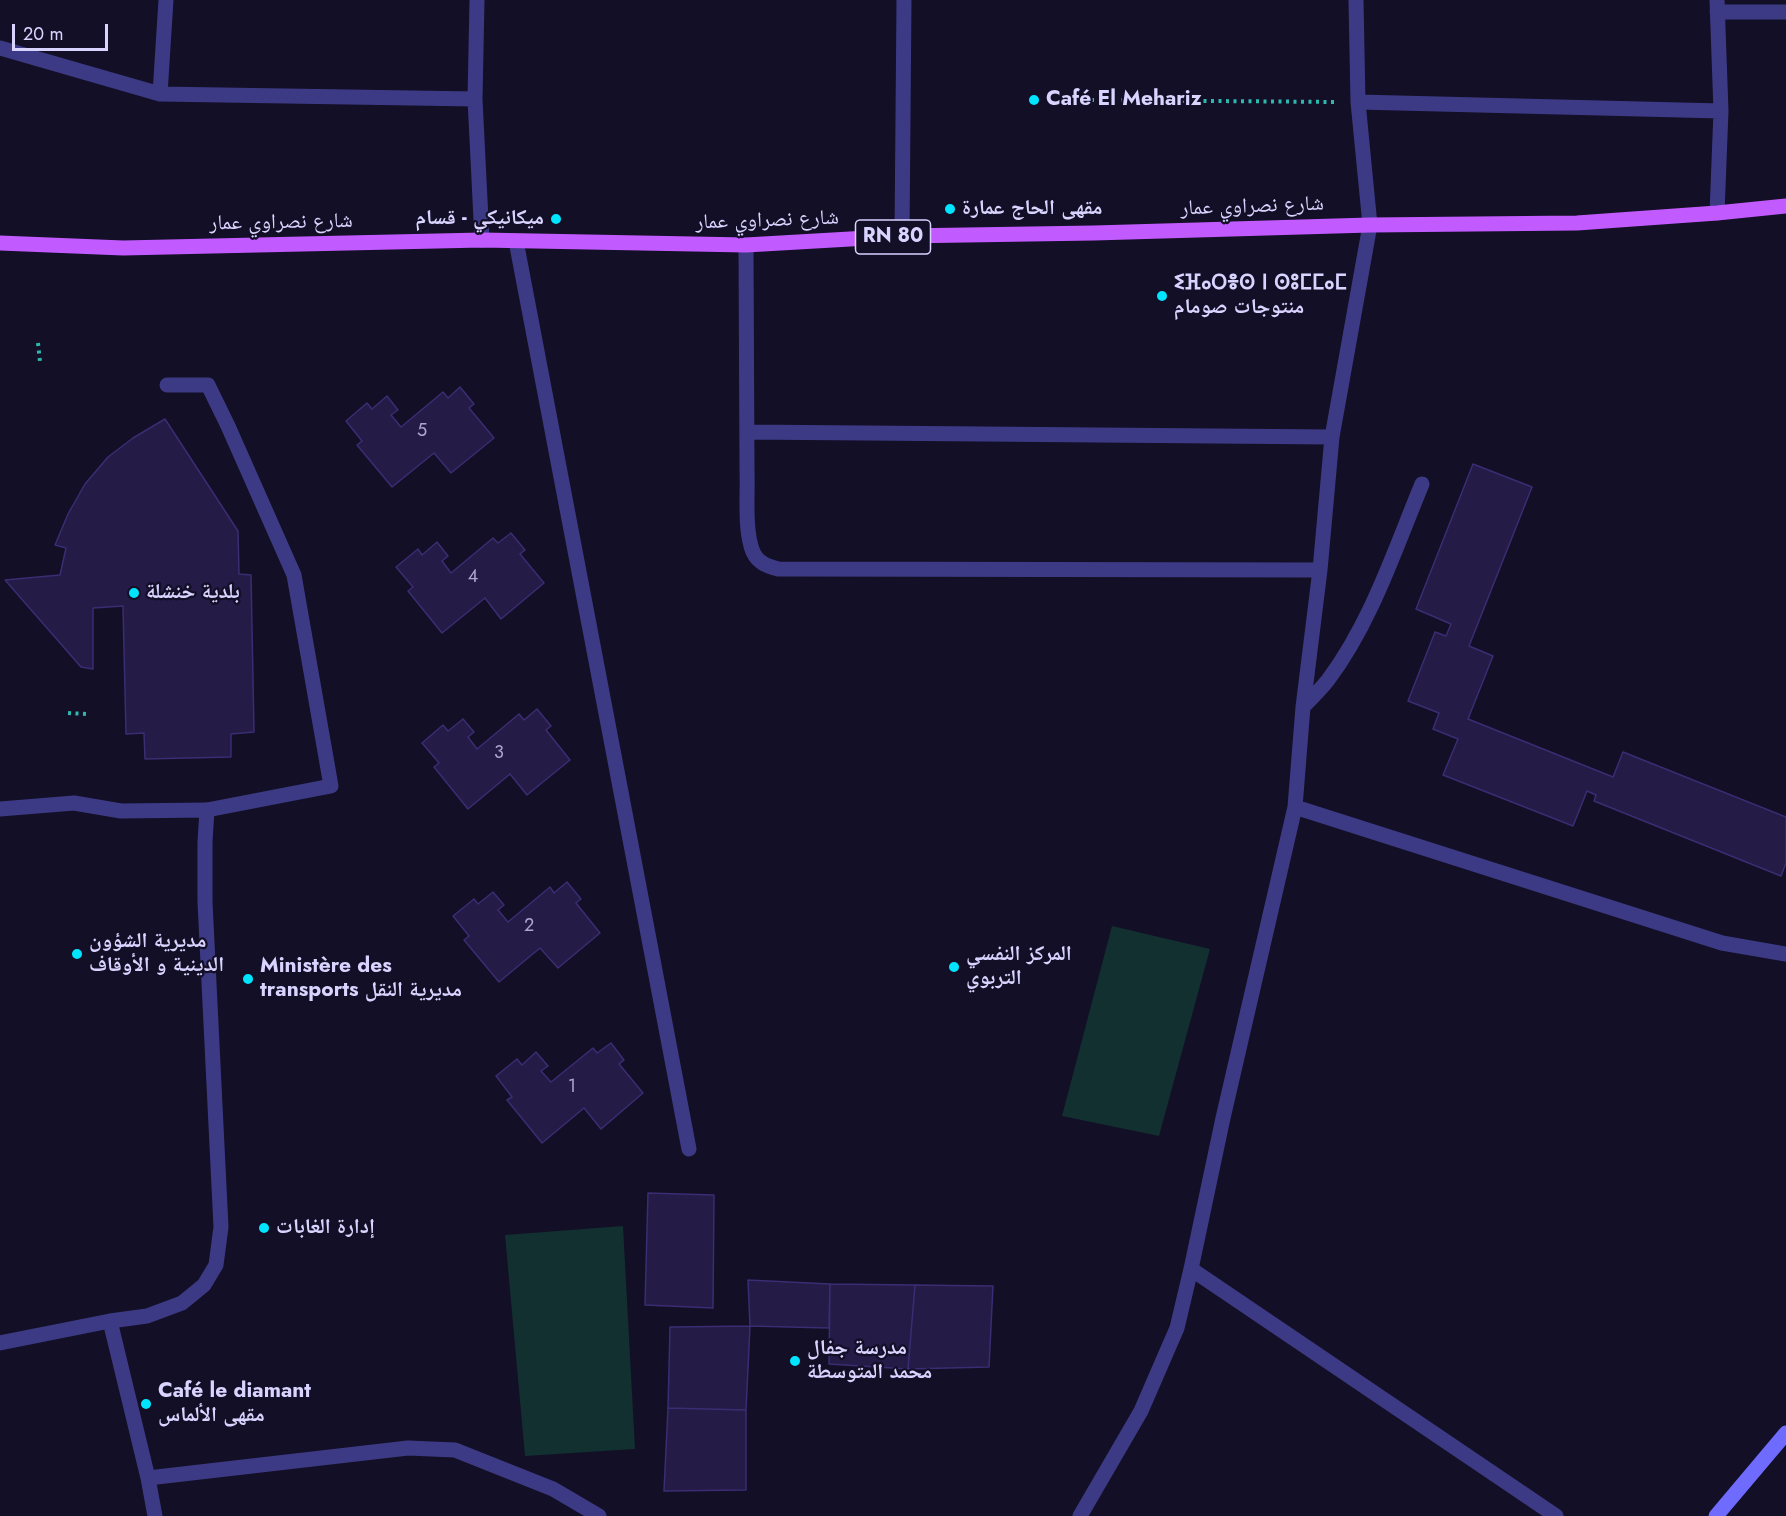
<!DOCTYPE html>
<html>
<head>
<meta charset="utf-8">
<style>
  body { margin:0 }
  #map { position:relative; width:1786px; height:1516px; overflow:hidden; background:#130f26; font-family:Jost,sans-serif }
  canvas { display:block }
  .scale { position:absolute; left:12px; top:24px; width:96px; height:27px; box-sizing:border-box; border:3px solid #d9d4ff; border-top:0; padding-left:8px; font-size:18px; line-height:21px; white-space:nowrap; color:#d9d4ff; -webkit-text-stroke:4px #130f26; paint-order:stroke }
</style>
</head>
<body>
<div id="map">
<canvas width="1786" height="1516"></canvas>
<div class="scale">20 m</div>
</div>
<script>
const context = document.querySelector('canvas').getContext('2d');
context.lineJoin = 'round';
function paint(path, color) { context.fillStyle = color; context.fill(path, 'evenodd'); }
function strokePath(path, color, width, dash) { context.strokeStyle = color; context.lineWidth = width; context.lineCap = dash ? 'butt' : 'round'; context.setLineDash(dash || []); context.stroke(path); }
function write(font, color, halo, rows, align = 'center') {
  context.font = font + ' Jost,"Noto Naskh Arabic","Noto Sans Tifinagh",sans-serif'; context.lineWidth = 4.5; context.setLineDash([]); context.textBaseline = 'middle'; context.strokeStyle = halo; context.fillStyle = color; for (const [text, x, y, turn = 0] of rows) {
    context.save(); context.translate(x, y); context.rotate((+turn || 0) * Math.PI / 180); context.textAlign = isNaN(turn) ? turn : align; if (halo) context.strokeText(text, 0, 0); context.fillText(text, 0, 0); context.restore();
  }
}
const green = new Path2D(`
  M1112 926 1210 949 1159 1136 1062 1116Z
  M623 1226 635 1449 525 1456 505 1235Z`);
const building = new Path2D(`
  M460 387 474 404 469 408 494 438 451 473 434 453 392 487 357 445 362 441 346 421 367 403 372 409 387 396 398 410 391 415 401 427 443 392 448 398Z
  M165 419 238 531 239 574 251 575 254 732 231 734V757L145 759 144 733 126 734 123 606 93 608V669L81 667 5 580 60 575 66 548 55 545 68 514 85 484 108 457 133 438Z
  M1473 464 1532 487 1469 646 1493 656 1468 719 1613 777 1623 752 1786 817V863L1781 876 1594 801 1596 795 1587 791 1573 826 1443 775 1458 739 1433 729 1439 713 1408 701 1435 632 1446 636 1451 624 1416 609Z
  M511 533 525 550 520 554 544 583 501 619 485 598 442 633 408 591 413 587 396 567 418 549 422 555 437 542 448 556 442 561 451 573 493 538 498 543Z
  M537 709 551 726 546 730 570 760 527 795 510 774 468 809 434 767 439 763 422 743 443 725 448 731 463 719 474 732 468 737 477 749 519 714 524 720Z
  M567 882 581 899 576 903 600 933 558 968 540 948 499 982 464 940 469 936 453 916 474 899 478 904 493 892 504 905 498 910 508 922 550 887 554 893Z
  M611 1043 624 1060 619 1064 643 1093 601 1129 584 1108 542 1143 507 1100 512 1097 496 1076 517 1059 522 1065 536 1052 548 1066 541 1071 551 1082 593 1048 597 1053Z
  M648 1193 714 1195 713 1308 645 1305Z
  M748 1280 830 1284 829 1328 750 1326Z
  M830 1284 915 1285 908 1369 829 1364Z
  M915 1285 993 1286 989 1367 908 1369Z
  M750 1326 746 1410 668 1408 670 1327Z
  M668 1408 746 1410V1490L664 1491Z`);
const path = new Path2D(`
  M1091 100 1336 102
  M38 343 40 362
  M68 713 86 714`);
const service = new Path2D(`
  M167 385H208L228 426 294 575 331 786 207 810`);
const minor = new Path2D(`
  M477 0 475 99 482 240
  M1717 0 1721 111 1717 213
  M1717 12H1786
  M0 48 160 94 475 99
  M160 94 166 0
  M1358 102 1721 111
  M902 236 904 0
  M516 241 689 1149
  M746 245C746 320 746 395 747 470 748 494 744 530 753 552 758 563 767 566 778 569L1320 570
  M747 432 1332 437
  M1303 707C1312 698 1321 689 1328 680 1371 623 1395 549 1422 484
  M1295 807 1722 943 1786 954
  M0 809 74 803 121 811 207 810 205 842V902L221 1227 216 1265 204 1285 182 1303 147 1316 110 1321 0 1343
  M1191 1269 1556 1516
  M110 1321 148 1478
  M155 1516 148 1478 408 1448 455 1450 553 1489 599 1516
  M1080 1516 1141 1411 1177 1328 1191 1269 1223 1118 1295 807 1303 707 1320 570 1332 437 1370 225 1358 102 1356 0`);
const secondary = new Path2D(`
  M1716 1516 1786 1433`);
const primary = new Path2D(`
  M0 243 123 248 482 240 746 245 902 236 1094 233 1370 225 1577 223 1717 213 1786 206`);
const markers = [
  [1034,100,6,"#00e5ff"],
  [950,209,6,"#00e5ff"],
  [556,219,6,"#00e5ff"],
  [1162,296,6,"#00e5ff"],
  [134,593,6,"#00e5ff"],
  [77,954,6,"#00e5ff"],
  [954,967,6,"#00e5ff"],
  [248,979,6,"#00e5ff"],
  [264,1228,6,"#00e5ff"],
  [795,1361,6,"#00e5ff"],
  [146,1404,6,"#00e5ff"]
];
const numberNames = [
  ["5",422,432],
  ["4",473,578],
  ["3",499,754],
  ["2",529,927],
  ["1",572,1088]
];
const shields = [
  [893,237,75]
];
const shieldNames = [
  ["RN 80",893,237]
];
const poiNames = [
  ["Café El Mehariz",1046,100],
  ["مقهى الحاج عمارة",962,209],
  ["ميكانيكي - قسام",544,219,"right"],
  ["ⵉⴼⴰⵔⴻⵙ ⵏ ⵙⵓⵎⵎⴰⵎ",1174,284],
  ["منتوجات صومام",1174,308],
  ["بلدية خنشلة",146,593],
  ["مديرية الشؤون",89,942],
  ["الدينية و الأوقاف",89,966],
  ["المركز النفسي",966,955],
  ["التربوي",966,979],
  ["Ministère des",260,967],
  ["transports مديرية النقل",260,991],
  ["إدارة الغابات",276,1228],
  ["مدرسة جفال",807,1349],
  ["محمد المتوسطة",807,1373],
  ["Café le diamant",158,1392],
  ["مقهى الألماس",158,1416]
];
const streetNames = [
  ["شارع نصراوي عمار",1252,207,-2],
  ["شارع نصراوي عمار",767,221,-2],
  ["شارع نصراوي عمار",281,223,-1]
];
paint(green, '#12302f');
paint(building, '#241b47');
strokePath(building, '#3b2d73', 1.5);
strokePath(path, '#2fb8b0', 4, [3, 4.5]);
strokePath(service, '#3d3a85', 15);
strokePath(minor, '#3d3a85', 15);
strokePath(secondary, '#6f6bff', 15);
strokePath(primary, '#c25bff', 15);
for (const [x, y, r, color] of markers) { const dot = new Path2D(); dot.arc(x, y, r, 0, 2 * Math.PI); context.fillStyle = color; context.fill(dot); strokePath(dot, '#130f26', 2); }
write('18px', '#aca6d1', null, numberNames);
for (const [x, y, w] of shields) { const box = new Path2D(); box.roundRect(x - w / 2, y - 17, w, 34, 4.5); context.fillStyle = '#130f26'; context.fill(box); strokePath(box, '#d9d4ff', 1.5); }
write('bold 20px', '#d9d4ff', null, shieldNames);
write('bold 21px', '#d9d4ff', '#130f26', poiNames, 'left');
write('21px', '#d9d4ff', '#130f26', streetNames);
</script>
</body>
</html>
